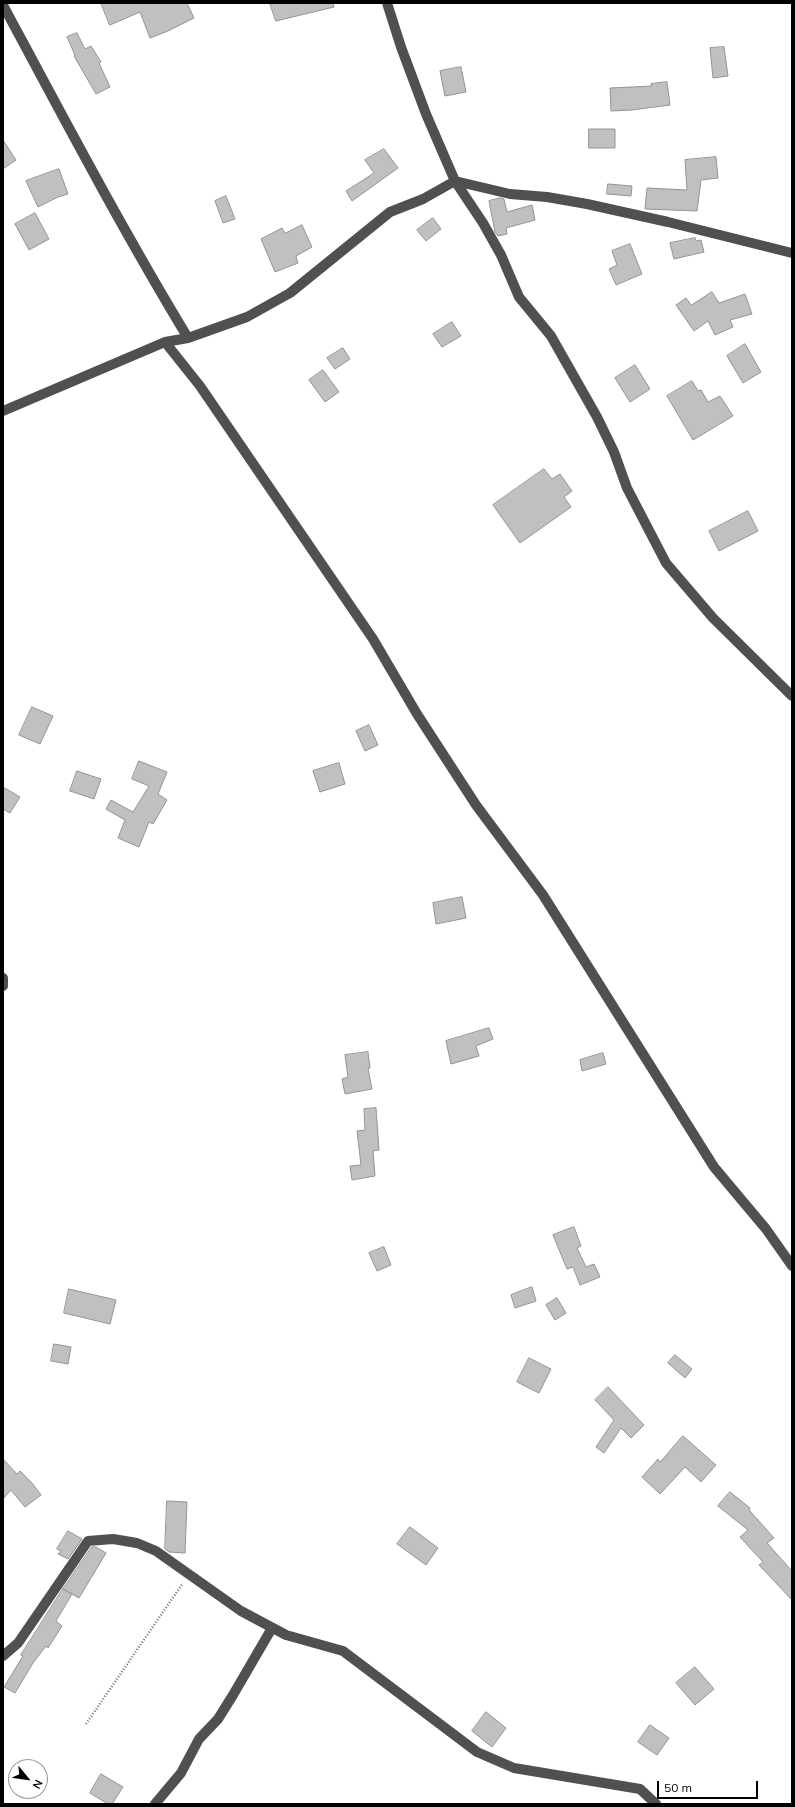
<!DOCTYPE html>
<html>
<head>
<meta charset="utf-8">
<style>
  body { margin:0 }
  #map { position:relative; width:795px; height:1807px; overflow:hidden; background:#fff; font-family:Mulish,sans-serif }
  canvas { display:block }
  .frame { position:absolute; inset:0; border:4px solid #000; pointer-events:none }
  .north { position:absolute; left:8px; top:1759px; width:40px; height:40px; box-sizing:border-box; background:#fff; border:1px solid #999; border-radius:50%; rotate:119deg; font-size:11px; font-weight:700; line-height:16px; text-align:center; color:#000 }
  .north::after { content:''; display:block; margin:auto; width:14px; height:18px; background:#000; clip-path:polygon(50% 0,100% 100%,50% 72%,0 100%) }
  .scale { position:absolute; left:657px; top:1781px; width:101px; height:18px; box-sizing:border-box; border:2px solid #000; border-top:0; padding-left:5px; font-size:12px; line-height:14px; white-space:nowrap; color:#000; -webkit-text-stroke:3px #fff; paint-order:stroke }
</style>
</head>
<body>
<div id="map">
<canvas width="795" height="1807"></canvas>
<div class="frame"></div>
<div class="north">N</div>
<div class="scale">50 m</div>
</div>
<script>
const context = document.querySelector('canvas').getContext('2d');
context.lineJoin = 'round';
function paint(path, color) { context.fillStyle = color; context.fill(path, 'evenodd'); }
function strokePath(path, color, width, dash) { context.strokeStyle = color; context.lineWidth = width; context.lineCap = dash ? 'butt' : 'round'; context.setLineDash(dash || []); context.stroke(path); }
const building = new Path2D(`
  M101 3H187L194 18 168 31 150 38 140 12 110 25Z
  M270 3H333L334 7 276 21Z
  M77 33 85 49 91 46 101 62 99 63 110 87 96 94 74 56 75 55 67 37Z
  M724 47 728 76 713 78 710 48Z
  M461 67 466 92 445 96 440 71Z
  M667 82 670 105 632 110 611 111 610 88 652 86 651 84Z
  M589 129H615V148H589Z
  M3 140 16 160 3 169Z
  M384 149 398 168 352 201 346 191 374 173 365 160Z
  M716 157 718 178 701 180 697 211 645 209 647 188 687 190 685 160Z
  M59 169 68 194 58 197 38 207 26 181Z
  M608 184 632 186 631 196 607 194Z
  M226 196 235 219 223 223 215 201Z
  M500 198 504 199 507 212 532 205 535 220 506 228 507 234 498 236 495 232 489 201Z
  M35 213 49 239 29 250 15 224Z
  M433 218 441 229 426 241 417 230Z
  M302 225 312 247 296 256 298 263 275 272 261 239 282 228 285 233Z
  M695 238 696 241 701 240 704 252 674 259 670 243Z
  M630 244 642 274 616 285 609 269 617 265 612 251Z
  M712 292 719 303 745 294 752 314 730 320 733 327 715 335 708 321 694 331 676 305 686 298 691 305Z
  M452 322 461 336 442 347 433 334Z
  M745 344 761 372 743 383 727 356Z
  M343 348 350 359 335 369 327 358Z
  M635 365 650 389 630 402 615 378Z
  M323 370 339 392 325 402 309 380Z
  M692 381 698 391 701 390 708 402 720 396 733 416 693 440 667 396Z
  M544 469 552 479 560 474 572 491 564 497 571 507 520 543 493 505Z
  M748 511 758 531 719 551 709 531Z
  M32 707 53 716 40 744 19 735Z
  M369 725 378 745 365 751 356 731Z
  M139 761 167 772 158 794 167 800 153 824 149 822 139 847 118 838 125 820 106 809 111 800 133 812 149 786 132 779Z
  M339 763 345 784 320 792 313 771Z
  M77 771 101 779 94 799 70 791Z
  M3 787 20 797 10 813 3 809Z
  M462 897 466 918 436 924 433 903Z
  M489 1028 493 1039 476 1046 479 1056 451 1064 446 1041Z
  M368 1052 370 1068H368L372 1089 345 1094 342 1079 348 1077 345 1055Z
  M603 1053 606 1064 582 1071 580 1060Z
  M376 1108 379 1150 373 1151 375 1176 352 1180 350 1166 361 1165 357 1131 365 1130 364 1109Z
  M574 1227 581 1246 577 1248 586 1267 594 1264 600 1277 580 1285 573 1267 567 1269 553 1235Z
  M384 1247 391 1265 377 1271 369 1253Z
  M532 1287 536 1301 515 1308 511 1295Z
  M69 1289 116 1300 110 1324 64 1313Z
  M557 1298 566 1313 555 1320 546 1305Z
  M54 1344 71 1347 68 1364 51 1361Z
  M675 1355 692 1369 685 1378 668 1363Z
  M529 1358 551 1369 539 1393 517 1382Z
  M608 1387 644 1425 631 1438 621 1428 604 1453 596 1447 614 1420 595 1400Z
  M683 1436 716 1465 701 1482 685 1467 660 1494 642 1477 658 1459 660 1462Z
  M3 1459 17 1474 20 1471 32 1483 41 1495 25 1507 11 1490 3 1499Z
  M730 1492 750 1508 749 1510 774 1538 767 1543 792 1571V1600L759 1565 763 1562 740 1537 748 1530 718 1506Z
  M167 1501 187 1502 185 1553 169 1552 165 1549Z
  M410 1527 438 1548 426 1565 397 1544Z
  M68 1531 82 1539 68 1559 58 1554 61 1551 57 1549Z
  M92 1547H96L106 1553 79 1598 63 1589Z
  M63 1589 72 1594 56 1621 62 1626 48 1648 46 1646 33 1663 15 1693 4 1687 23 1656 21 1655Z
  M695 1667 714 1689 695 1705 676 1683Z
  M486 1712 506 1728 492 1747 472 1731Z
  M650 1725 669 1738 657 1755 638 1742Z
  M101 1774 123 1787 112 1804H108L90 1793Z`);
const path = new Path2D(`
  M86 1724 183 1583`);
const minor = new Path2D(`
  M387 3 401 47 426 114 455 181 483 223 501 255 519 297 551 336 597 417 614 452 627 488 666 563 713 618 792 696
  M3 5C63 117 122 229 188 338
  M165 342 200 386 373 639 417 714 476 805 543 895 714 1167 766 1229 792 1266
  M3 411 165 342 188 338 247 317 290 293 390 212 423 199 455 181 510 194 547 197 587 204 668 222 792 253
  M3 978V986
  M3 1656 18 1643 88 1541 113 1539 137 1543 156 1551 241 1611 286 1635 343 1651 477 1752 514 1768 640 1789 656 1804
  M155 1804 181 1773 199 1739 218 1719 233 1695 272 1628`);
paint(building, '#c0c0c0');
strokePath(building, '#949494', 1);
strokePath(path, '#727272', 2.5, [1, 2]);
strokePath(minor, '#505050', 10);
</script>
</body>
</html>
